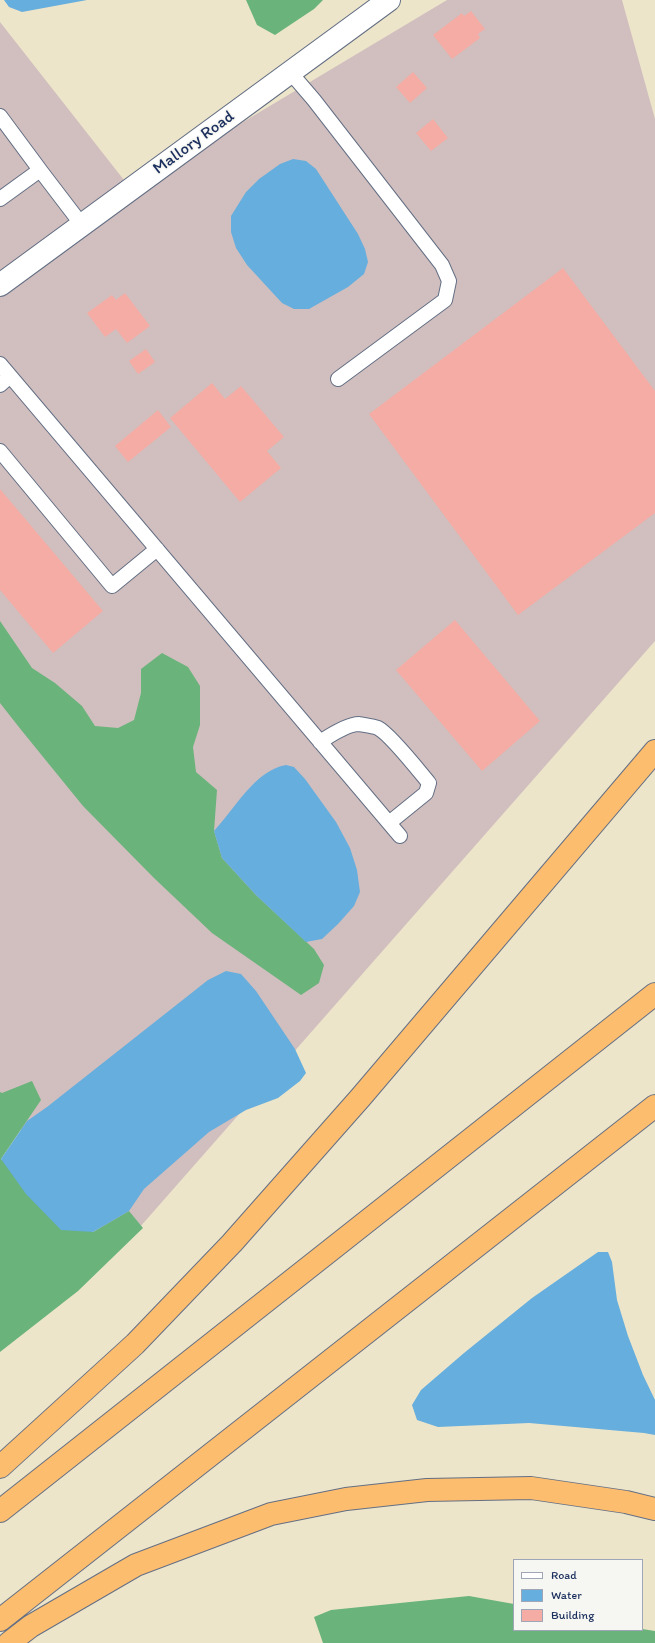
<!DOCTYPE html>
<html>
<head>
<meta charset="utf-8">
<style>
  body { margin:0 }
  #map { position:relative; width:655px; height:1643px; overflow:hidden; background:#ede5ca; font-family:Itim,sans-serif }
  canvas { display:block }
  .legend { position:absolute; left:513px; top:1559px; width:130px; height:72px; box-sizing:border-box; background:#f6f6f2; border:1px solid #9ea6b7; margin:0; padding:5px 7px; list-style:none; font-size:12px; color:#1b2f5e }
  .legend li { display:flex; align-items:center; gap:8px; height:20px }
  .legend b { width:20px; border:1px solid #9ea6b7 }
</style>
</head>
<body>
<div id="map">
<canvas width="655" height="1643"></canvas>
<ul class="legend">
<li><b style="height:5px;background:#fff"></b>Road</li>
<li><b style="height:11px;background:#66aedd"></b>Water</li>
<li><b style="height:11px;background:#f4aca4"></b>Building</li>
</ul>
</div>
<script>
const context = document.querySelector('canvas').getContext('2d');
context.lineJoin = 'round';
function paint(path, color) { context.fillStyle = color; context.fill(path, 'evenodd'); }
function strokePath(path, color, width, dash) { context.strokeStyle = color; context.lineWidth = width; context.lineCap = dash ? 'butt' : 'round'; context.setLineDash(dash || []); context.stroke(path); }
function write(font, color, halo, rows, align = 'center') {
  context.font = font + ' Itim,sans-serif'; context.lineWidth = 3; context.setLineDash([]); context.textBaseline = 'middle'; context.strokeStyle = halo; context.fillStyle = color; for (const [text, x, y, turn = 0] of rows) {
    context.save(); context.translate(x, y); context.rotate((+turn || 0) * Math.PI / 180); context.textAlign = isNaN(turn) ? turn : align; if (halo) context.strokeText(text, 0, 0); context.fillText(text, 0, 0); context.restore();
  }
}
const industrial = new Path2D(`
  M447 0H622L655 119V641L118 1252 0 1103V22L131 189Z`);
const forest = new Path2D(`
  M246 0H323L314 9 275 35 257 25Z
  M0 621 32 668 55 683 82 706 95 726 118 728 134 720 141 693V669L162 653 188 667 200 686V725L193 747 196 772 217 790 214 831 222 858 256 895 314 949 324 965 319 983 301 995 212 933 154 878 83 806 22 731 0 703Z
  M32 1081 41 1100 1 1159 93 1232 129 1211 143 1228 78 1291 0 1352V1092L2 1093Z
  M469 1596 514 1604V1630H642V1629L655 1631V1643H323L314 1617 331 1610Z`);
const water = new Path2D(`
  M4 0H87L22 12 9 7Z
  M293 159 306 161 316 169 358 234 365 249 368 262 364 274 348 287 309 309H294L282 303 247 265 236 248 231 232V216L246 192 259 179 280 164Z
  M286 765 294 767 305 779 336 822 350 848 357 870 360 892 354 906 338 924 322 939 306 942 256 895 222 858 214 831C234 810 255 770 286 765Z
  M226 971 241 974 256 991 295 1049 306 1073 300 1081 278 1098 246 1110 209 1132 144 1189 129 1211 93 1232 61 1230 26 1194 1 1159 27 1121 47 1107 208 980Z
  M598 1252H608L612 1262 617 1300 628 1336 643 1375 655 1400V1435L644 1433 529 1423 438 1427 417 1420 412 1405 421 1390 464 1353 532 1298Z`);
const building = new Path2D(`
  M471 11 485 29 478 34 480 38 452 59 433 35 462 13 464 16Z
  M413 72 427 88 410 103 396 87Z
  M433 119 448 138 431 151 416 133Z
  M563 268 655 391V513L518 615 369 414Z
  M125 293 150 326 127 343 116 329 105 337 87 313 112 295 116 300Z
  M146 349 155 362 138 374 129 361Z
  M212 383 225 399 241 386 284 437 267 451 281 468 240 502 170 418Z
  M158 410 171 427 128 462 115 446Z
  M0 489 103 611 53 653 0 590Z
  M455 620 540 721 482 771 396 670Z`);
const lane = new Path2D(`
  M290 72 314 100 442 265 449 281 445 300 338 379
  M0 116 40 170
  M0 199 40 170 82 225
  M0 364 400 836
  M0 385 10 376
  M0 451 112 586 157 549
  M320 742C329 736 348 724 359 724 364 725 373 726 378 728 390 734 419 771 429 783L426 793 389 823`);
const street = new Path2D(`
  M0 285 389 0`);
const highway = new Path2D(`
  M0 1467 135 1344 232 1243 361 1097 655 751
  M0 1511 655 994
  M0 1620 655 1106
  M9 1643 31 1626 136 1565 271 1514 346 1499 427 1490 531 1488 626 1502 655 1509`);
const streetNames = [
  ["Mallory Road",194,143,-36]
];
paint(industrial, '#d1bfbf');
paint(forest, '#6ab37b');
paint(water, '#66aedd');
paint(building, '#f4aca4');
strokePath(lane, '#646f84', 16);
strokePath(street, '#646f84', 24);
strokePath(highway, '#646f84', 24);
strokePath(lane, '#fff', 14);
strokePath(street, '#fff', 22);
strokePath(highway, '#fcbd6f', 22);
write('17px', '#1b2f5e', '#f6f6f2', streetNames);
</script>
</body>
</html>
